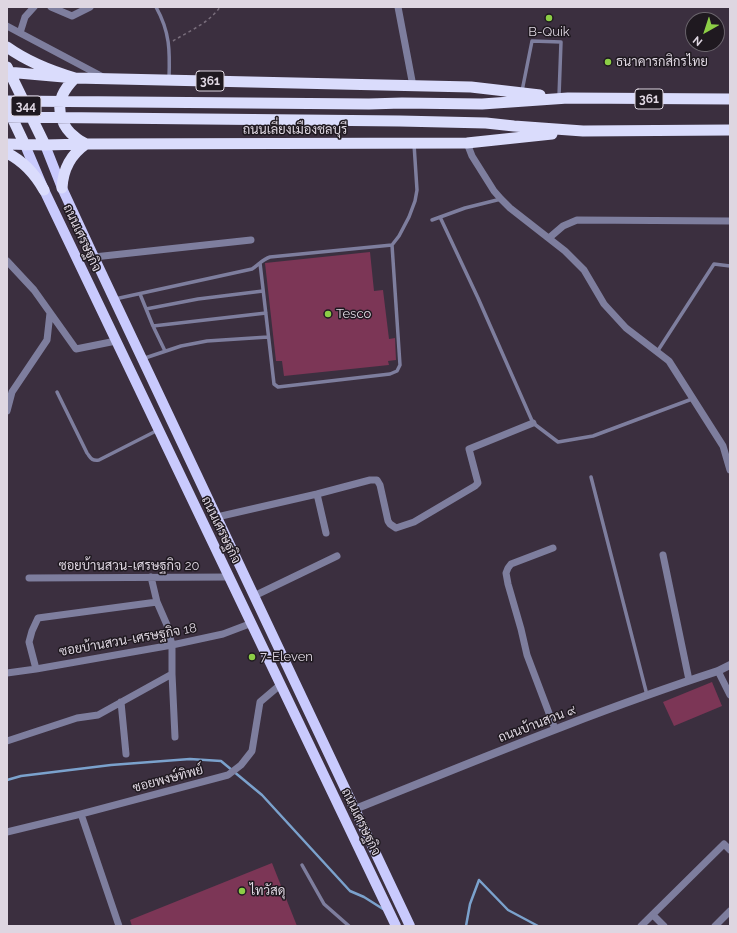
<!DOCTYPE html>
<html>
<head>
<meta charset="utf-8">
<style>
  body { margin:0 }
  #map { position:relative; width:737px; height:933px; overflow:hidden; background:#3b2f3f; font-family:Raleway,sans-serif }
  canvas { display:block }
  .frame { position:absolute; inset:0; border:8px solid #ded6e1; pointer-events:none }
  .north { position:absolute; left:685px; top:12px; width:40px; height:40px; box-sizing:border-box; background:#1f1920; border:1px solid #6b656d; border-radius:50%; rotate:219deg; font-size:11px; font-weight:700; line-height:16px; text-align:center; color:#ded6e1 }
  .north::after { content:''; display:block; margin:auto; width:14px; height:18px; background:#8cce46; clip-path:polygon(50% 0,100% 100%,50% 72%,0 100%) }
</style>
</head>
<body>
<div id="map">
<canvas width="737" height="933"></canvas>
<div class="frame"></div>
<div class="north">N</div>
</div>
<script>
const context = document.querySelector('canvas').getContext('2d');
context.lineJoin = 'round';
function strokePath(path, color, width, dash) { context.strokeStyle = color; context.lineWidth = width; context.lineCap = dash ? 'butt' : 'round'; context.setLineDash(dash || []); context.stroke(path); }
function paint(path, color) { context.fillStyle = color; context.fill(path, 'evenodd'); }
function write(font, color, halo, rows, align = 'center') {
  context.font = font + ' Raleway,Sarabun,sans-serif'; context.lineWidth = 3; context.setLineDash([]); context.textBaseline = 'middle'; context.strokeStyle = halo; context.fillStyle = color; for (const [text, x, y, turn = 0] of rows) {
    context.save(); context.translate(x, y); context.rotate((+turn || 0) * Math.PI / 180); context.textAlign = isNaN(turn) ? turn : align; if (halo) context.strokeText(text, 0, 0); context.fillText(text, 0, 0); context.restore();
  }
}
const stream = new Path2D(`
  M7 780 21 776 111 765 190 759 221 761 262 795 350 891 364 897 383 909
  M466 926 470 904 479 880 508 910 538 926`);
const building = new Path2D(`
  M370 252 374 291 383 290 389 339 395 338 396 360 388 361 389 365 284 376 282 361H276L265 263Z
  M712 682 722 706 674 726 663 702Z
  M272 863 297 926H132L130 920Z`);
const path = new Path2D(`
  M173 41C189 31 209 23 220 7`);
const service = new Path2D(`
  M156 7C170 32 170 51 169 79
  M522 91 532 41 561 42 559 96
  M440 217 478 298 533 423 558 442 593 436 692 399
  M432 220 465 208 501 199
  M260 263 274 384 278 387 390 374 397 371 400 365 392 245
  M140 294 153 326 165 351
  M115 299 252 269C258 265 263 259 270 257L392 245 399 236 409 217 415 201 417 190 414 144
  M146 309 198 299 263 291
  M153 326 266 313
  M657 352 714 264 730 266
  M142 359 181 346 207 341 268 337
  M57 392 87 453C91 458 91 461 99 460L158 430
  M591 477 647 695
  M302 865 324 904 349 926`);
const minor = new Path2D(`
  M34 7 25 17 20 33 103 77
  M51 7 72 16 90 7
  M398 7 413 86
  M7 26 20 33
  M467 143 472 156 494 191 501 199 510 208 565 251 584 270 604 304 626 328 669 361 723 446 730 470
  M549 238 563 226 577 220 730 221
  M94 257 251 240
  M7 261 34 290 76 349 116 341
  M7 411 12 392 47 340 50 313
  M317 494 326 533
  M217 517 317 494 370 480H377L380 485 388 521 390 524 396 528 414 522 475 486 478 483 469 449 533 423
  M553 548 511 564 508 568 506 573 508 584 521 629 527 655 555 729
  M663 555 689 680
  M151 577 157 602
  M29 578 229 577
  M254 596 337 556
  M718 671 730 695
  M7 673 36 669 172 645 223 634 252 623
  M172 674 175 737
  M121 702 126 754
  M7 741 77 718 98 715 172 674V645L167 625 157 602 38 618 32 631 29 642 36 669
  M81 814 119 926
  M7 832 81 814 228 775 241 765 252 751 260 702 280 685
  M653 915 664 926
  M641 926 724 844 730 850
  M715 926 730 911`);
const tertiary = new Path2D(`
  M355 809C475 761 595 711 718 671L730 665`);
const primary = new Path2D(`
  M25 145 44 190 396 926
  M45 145 62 188 94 257 410 926`);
const trunk = new Path2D(`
  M7 47C28 62 51 71 75 78 70 83 65 89 62 96 56 111 63 128 75 137 78 140 82 142 86 144
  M7 67 45 145
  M7 72 75 78 471 87 540 95
  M7 101 369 104 402 103 482 104 568 98 730 99
  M7 107 25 145
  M7 117 400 121 486 123 514 126 583 131 730 130
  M7 144 45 145 86 144 467 143 552 134
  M7 153C23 161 35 174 44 190
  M62 188C63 169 70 155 86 144`);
const markers = [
  [549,18,4,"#8cce46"],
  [608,62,4,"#8cce46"],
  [328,314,4,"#8cce46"],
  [252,657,4,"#8cce46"],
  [242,891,4,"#8cce46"]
];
const shields = [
  [210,81,28],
  [649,99,28],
  [26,106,30]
];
const shieldNames = [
  ["361",210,81],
  ["361",649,99],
  ["344",26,106]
];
const poiNames = [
  ["B-Quik",549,32,"center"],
  ["ธนาคารกสิกรไทย",616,62],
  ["Tesco",336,314],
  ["7-Eleven",260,657],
  ["ไทวัสดุ",250,891]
];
const streetNames = [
  ["ถนนเลี่ยงเมืองชลบุรี",295,130],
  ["ถนนเศรษฐกิจ",82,238,65],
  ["ถนนเศรษฐกิจ",221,530,64],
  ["ซอยบ้านสวน-เศรษฐกิจ 20",129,566],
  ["ซอยบ้านสวน-เศรษฐกิจ 18",128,640,-10],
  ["ถนนบ้านสวน ๙",537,724,-21],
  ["ซอยพงษ์ทิพย์",168,779,-15],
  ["ถนนเศรษฐกิจ",361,822,64]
];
strokePath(stream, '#7ba2cd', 2.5);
paint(building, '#7c3656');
strokePath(path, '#786d7b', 1.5, [3, 3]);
strokePath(service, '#7e7e9e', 3.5);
strokePath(minor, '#7e7e9e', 7);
strokePath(tertiary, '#7e7e9e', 8);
strokePath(primary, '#c9cafd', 10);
strokePath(trunk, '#dadcfc', 11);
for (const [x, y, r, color] of markers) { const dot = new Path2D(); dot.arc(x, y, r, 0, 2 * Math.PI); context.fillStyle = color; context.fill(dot); strokePath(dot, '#1f1920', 1.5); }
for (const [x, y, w] of shields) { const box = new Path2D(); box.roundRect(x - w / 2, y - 10, w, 20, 3); context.fillStyle = '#1f1920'; context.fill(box); strokePath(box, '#ded6e1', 1); }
write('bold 12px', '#ded6e1', null, shieldNames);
write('13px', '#ded6e1', '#1f1920', poiNames, 'left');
write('13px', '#ded6e1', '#1f1920', streetNames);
</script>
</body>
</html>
